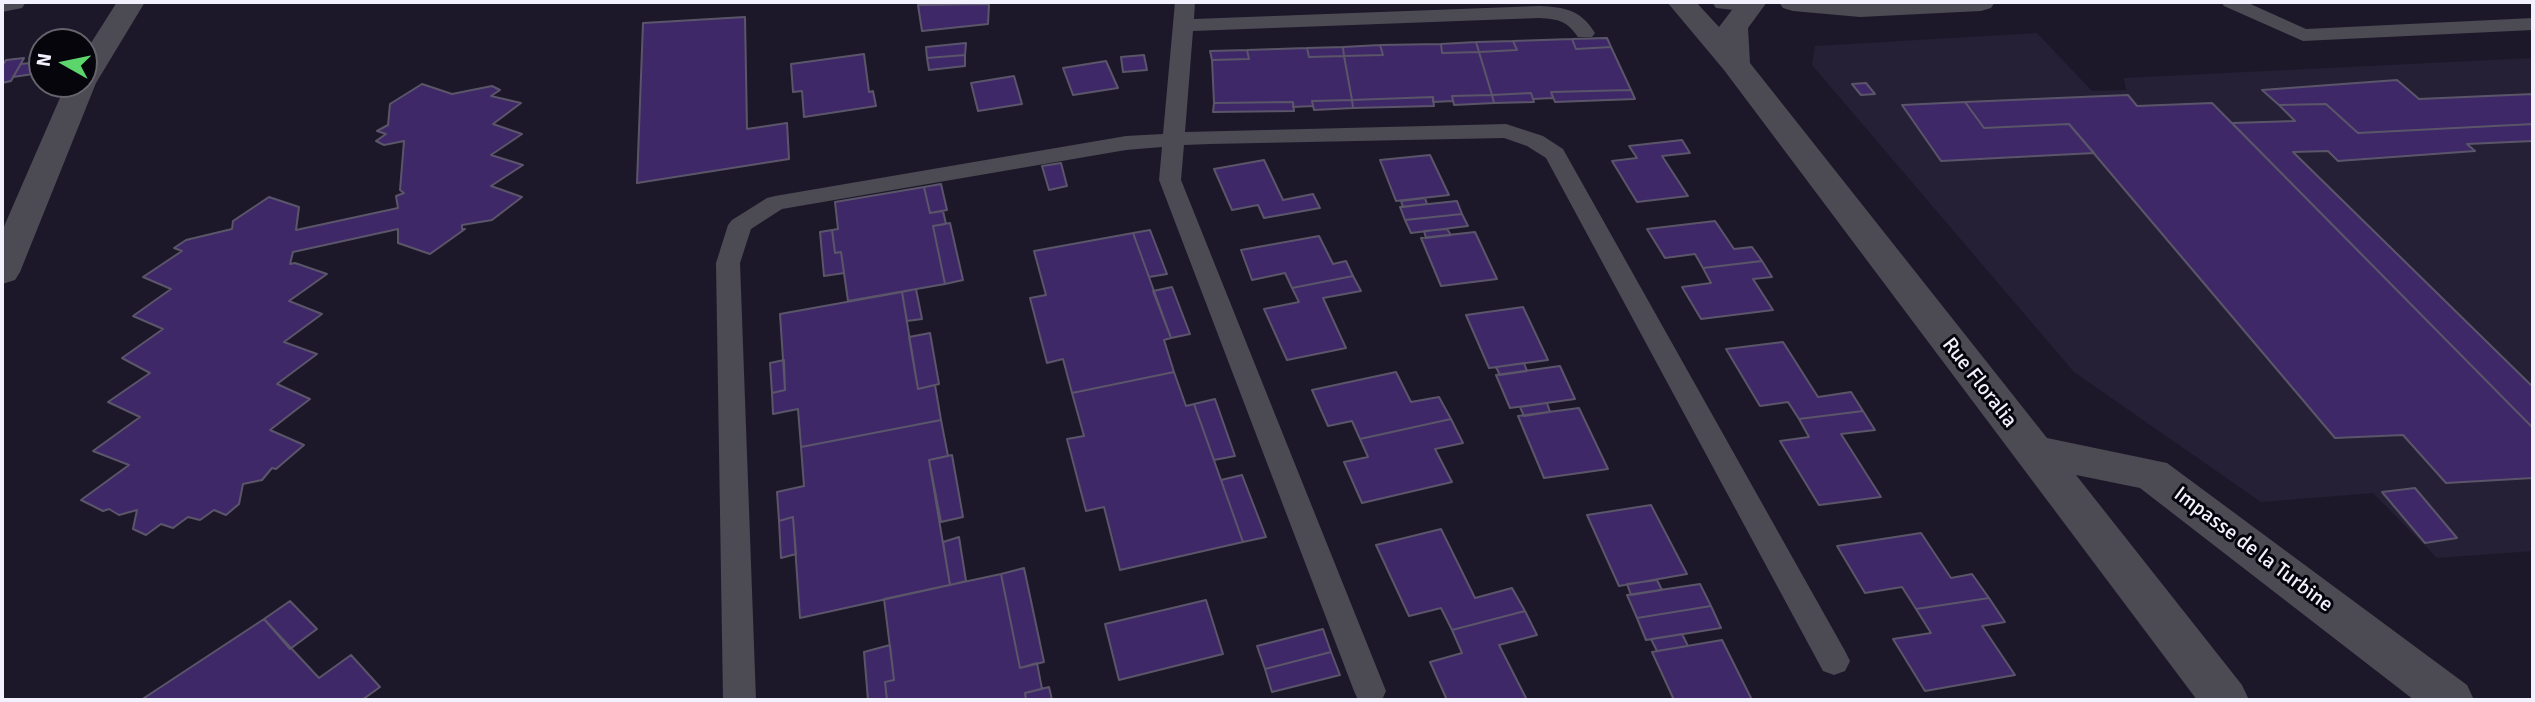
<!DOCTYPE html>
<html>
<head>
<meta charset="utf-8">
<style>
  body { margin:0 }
  #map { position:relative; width:2535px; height:702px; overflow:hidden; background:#1d1829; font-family:Signika,sans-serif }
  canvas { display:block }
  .frame { position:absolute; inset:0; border:4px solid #f3f1fd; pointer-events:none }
  .north { position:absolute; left:28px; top:28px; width:70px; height:70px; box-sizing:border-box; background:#06050c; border:2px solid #65636c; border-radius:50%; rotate:279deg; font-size:19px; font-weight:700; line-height:28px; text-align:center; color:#f3f1fd }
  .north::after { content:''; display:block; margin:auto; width:24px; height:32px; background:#5cd56d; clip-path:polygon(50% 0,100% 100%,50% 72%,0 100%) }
</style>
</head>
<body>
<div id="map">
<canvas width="2535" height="702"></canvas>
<div class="frame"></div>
<div class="north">N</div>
</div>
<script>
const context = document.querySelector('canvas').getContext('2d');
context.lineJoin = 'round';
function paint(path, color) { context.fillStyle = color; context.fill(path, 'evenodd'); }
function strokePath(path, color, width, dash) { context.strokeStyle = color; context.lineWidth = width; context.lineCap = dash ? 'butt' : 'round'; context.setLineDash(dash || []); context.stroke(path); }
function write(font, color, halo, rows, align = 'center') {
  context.font = font + ' Signika,sans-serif'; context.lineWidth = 6; context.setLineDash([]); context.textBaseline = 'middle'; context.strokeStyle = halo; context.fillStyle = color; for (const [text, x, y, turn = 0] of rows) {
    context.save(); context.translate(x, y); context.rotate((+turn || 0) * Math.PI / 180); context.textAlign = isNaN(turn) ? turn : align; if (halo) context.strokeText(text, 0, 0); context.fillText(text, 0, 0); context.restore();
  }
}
const built = new Path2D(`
  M2037 33 2092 91 2126 90 2124 78 2533 58V551L2437 558 2373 493 2261 502 2074 372 1812 65 1815 46Z`);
const building = new Path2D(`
  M989 4 988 24 922 31 918 5Z
  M745 17 747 129 787 123 789 159 637 183 643 23Z
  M1607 38 1611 47 1576 49 1572 39Z
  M1572 39 1576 49 1611 47 1631 90 1551 92 1553 98 1533 99 1531 93 1492 95 1479 52 1517 50 1513 41Z
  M1513 41 1517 50 1479 52 1476 42Z
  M1476 42 1479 52 1442 53 1441 44Z
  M966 43 965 55 927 58 926 47Z
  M1441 44 1442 53 1479 52 1492 95 1452 96 1453 101 1433 102V97L1352 100 1344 56 1383 55 1380 45Z
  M1380 45 1383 55 1344 56 1343 47Z
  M1343 47 1344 56 1309 57 1307 48Z
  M1307 48 1309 57 1344 56 1352 100 1312 101 1313 106 1293 107V102L1214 103 1212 60 1249 59 1247 50Z
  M1247 50 1249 59 1212 60 1210 51Z
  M864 54 869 92 873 91 876 106 804 117 802 91 793 92 791 64Z
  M965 55V66L929 70 927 58Z
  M1144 55 1147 70 1123 72 1121 57Z
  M24 58 11 81 2 83V66L6 60Z
  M1106 61 1118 88 1073 95 1063 68Z
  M40 62 33 74 13 77 21 64Z
  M1014 76 1022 104 978 111 971 83Z
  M2397 80 2419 99 2533 94V124L2358 133 2326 104 2279 105 2262 90Z
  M1866 83 1875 94 1861 95 1852 84Z
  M422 84 452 94 492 86 500 90 491 96 521 103 493 124 522 134 491 155 523 165 491 186 522 197 492 220 462 225V229H465L430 254 398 243V229L293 252 290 264 295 263 327 274 289 301 322 314 284 342 317 354 277 384 310 399 270 430 304 445 276 469 272 468 262 480 243 484 239 504 226 515 214 510 200 520 188 517 173 528 161 524 146 535 133 529 137 510 119 515 109 509 103 511 81 500 129 465 93 451 140 417 108 402 150 373 122 358 163 329 133 316 171 289 143 277 182 251 174 248 186 240 232 229 233 221 269 197 299 207 296 230 398 208 396 196 404 193 400 190 404 141 384 145 376 141 386 134 377 131 388 125 390 104Z
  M1631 90 1635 99 1555 102 1551 92Z
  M1531 93 1534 102 1494 103 1492 95Z
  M1492 95 1494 103 1454 105 1452 96Z
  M2128 95 2137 106 2212 103 2533 428V478L2446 483 2403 435 2335 438 2069 124 1984 128 1965 102Z
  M1433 97 1434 106 1353 108 1352 100Z
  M1352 100 1353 108 1314 110 1312 101Z
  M1293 102 1294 111 1213 112 1214 103Z
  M1965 102 1984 128 2069 124 2094 153 1941 161 1902 105Z
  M2326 104 2358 133 2533 124V141L2467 144 2475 151 2338 161 2328 151 2293 152 2533 387V428L2232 123 2295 121 2279 105Z
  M1682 140 1690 153 1662 156 1688 196 1637 202 1612 161 1637 158 1629 146Z
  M1430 155 1449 195 1396 201 1380 160Z
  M1264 160 1283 200 1313 194 1320 208 1264 218 1258 205 1232 210 1214 169Z
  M1061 163 1067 186 1049 190 1042 166Z
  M941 184 947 210 930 213 924 187Z
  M924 187 930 213 943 211 946 224 933 226 945 284 848 301 841 252 835 253 832 230 838 229 835 202Z
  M1425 198 1427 204 1403 207 1401 201Z
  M1457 201 1462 214 1405 220 1400 207Z
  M1462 214 1468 226 1411 233 1405 220Z
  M1715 221 1734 249 1752 247 1762 261 1703 268 1695 254 1665 258 1647 229Z
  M950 223 963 280 945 284 933 226Z
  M1447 229 1451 235 1426 238 1424 231Z
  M832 230 835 253 841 252 844 273 824 276 820 232Z
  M1150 230 1167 274 1149 277 1133 233Z
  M1475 232 1497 279 1441 286 1421 238Z
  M1133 233 1171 338 1164 340 1174 372 1072 393 1063 359 1047 363 1030 298 1046 295 1034 251Z
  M1319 236 1333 264 1346 261 1353 276 1292 288 1285 273 1252 280 1241 250Z
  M1762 261 1772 277 1753 279 1773 310 1701 319 1682 287 1711 283 1703 268Z
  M1353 276 1361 291 1323 298 1346 348 1287 360 1264 309 1299 302 1292 288Z
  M1172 287 1190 334 1171 338 1153 291Z
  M916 289 922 319 907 321 902 292Z
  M902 292 918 389 935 385 941 420 801 447 798 409 773 414 772 393 785 390 780 314Z
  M1523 307 1548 360 1489 368 1466 315Z
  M930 333 939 384 918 389 909 337Z
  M1783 342 1818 397 1851 392 1863 411 1799 419 1788 402 1760 406 1726 349Z
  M784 360 785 390 772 393 770 363Z
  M1524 363 1527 371 1500 375 1496 367Z
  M1560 366 1575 399 1510 408 1496 375Z
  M1174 372 1186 406 1194 404 1243 542 1120 570 1104 507 1086 511 1067 439 1084 436 1072 393Z
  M1396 372 1411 402 1439 397 1451 419 1360 439 1352 421 1328 426 1312 390Z
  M1215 399 1235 456 1214 460 1194 404Z
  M1547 403 1550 412 1524 416 1520 407Z
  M1579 408 1608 469 1544 478 1518 416Z
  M1863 411 1875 430 1841 434 1881 497 1819 505 1780 441 1809 437 1799 419Z
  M1451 419 1463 443 1435 449 1452 482 1362 503 1344 462 1368 457 1360 439Z
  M941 420 948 456 929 460 950 585 800 618 793 517 779 521 777 492 804 486 801 447Z
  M952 455 963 517 941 522 929 460Z
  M1242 475 1266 537 1243 542 1221 480Z
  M2415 488 2457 538 2425 543 2382 492Z
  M1651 505 1687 574 1619 586 1587 515Z
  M793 517 796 554 781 558 779 521Z
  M1441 529 1475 598 1512 588 1525 611 1452 630 1441 608 1409 616 1376 545Z
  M1921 533 1951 578 1972 574 1989 598 1916 609 1902 587 1865 593 1837 546Z
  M959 537 966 581 950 585 943 542Z
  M1024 568 1044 662 1020 668 1001 574Z
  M1001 574 1020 668 1037 663 1042 689 1025 693 1026 700H887L885 682 894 680 884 599Z
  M1657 580 1662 590 1631 595 1627 584Z
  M1700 584 1711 606 1637 618 1627 595Z
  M1989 598 2005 622 1982 626 2015 675 1925 691 1893 639 1931 633 1916 609Z
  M1206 600 1223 654 1119 680 1105 624Z
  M290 601 317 629 290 649 264 619Z
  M1711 606 1721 628 1646 640 1637 618Z
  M1525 611 1537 635 1499 645 1527 700H1447L1430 662 1462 653 1452 630Z
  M264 619 319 678 351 655 380 687 362 700H141Z
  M1323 629 1331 652 1265 669 1257 646Z
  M1682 634 1688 646 1657 651 1651 639Z
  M1722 640 1752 700H1674L1652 652Z
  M890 645 894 680 885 682 887 700H868L864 652Z
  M1331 652 1340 675 1272 692 1265 669Z
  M1049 687 1052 700H1026L1025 693Z`);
const service = new Path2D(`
  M1175 2H1195L1194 19 1539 6C1565 7 1581 10 1595 33L1592 37H1578C1567 21 1559 19 1539 18L1193 31 1185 132 1506 124 1543 136 1563 149 1845 651 1850 661 1845 671 1834 675 1823 671 1546 158 1527 146 1504 138 1210 144 1184 145 1181 180 1386 691 1382 700H1358L1354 691 1159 180 1162 147 1126 150 782 209 751 229 740 263 756 700H723L716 263 728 225 732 220 767 198 775 196 1126 136 1163 134Z
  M2221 2H2246L2306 29 2533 18V30L2303 41 2224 6Z`);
const minor = new Path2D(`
  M117 2H145L96 83 20 272 15 280 2 284V231L66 84H84V54Z
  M1667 2H1696L1719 27 1738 2H1767L1748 28 1750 63 2047 438 2167 463 2467 685 2474 700H2414L2140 488 2076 475 2242 685 2249 700H2197L1724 70Z`);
const tertiary = new Path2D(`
  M2 2H26L22 8 2 12Z
  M1712 2H1757L1753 8 1743 11 1716 8Z
  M1779 2H1995L1991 8 1981 11 1860 17 1793 11 1783 8Z`);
const streetNames = [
  ["Rue Floralia",1979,383,52],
  ["Impasse de la Turbine",2253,550,37]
];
paint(built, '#262037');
paint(building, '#3e2867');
strokePath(building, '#5b556a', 2);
paint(service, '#4c4a53');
paint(minor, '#4c4a53');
paint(tertiary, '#4c4a53');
write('21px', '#f3f1fd', '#06050c', streetNames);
</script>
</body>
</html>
